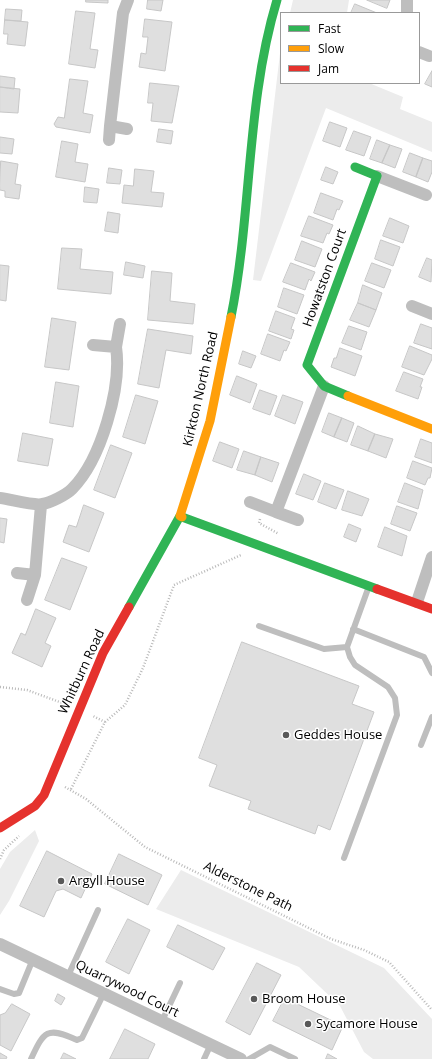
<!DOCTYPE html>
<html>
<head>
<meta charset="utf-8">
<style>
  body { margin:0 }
  #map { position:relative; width:432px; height:1059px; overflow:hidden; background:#fff; font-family:"Open Sans",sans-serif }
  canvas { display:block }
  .legend { position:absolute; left:280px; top:12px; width:140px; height:72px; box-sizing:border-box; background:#fff; border:1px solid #999; margin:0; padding:5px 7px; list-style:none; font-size:12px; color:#000 }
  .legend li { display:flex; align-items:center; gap:8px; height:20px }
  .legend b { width:20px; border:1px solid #999 }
</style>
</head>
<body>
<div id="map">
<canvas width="432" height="1059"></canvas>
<ul class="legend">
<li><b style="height:5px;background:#30b455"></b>Fast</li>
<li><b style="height:5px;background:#ff9f0a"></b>Slow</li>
<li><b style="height:5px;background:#e5322d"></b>Jam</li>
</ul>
</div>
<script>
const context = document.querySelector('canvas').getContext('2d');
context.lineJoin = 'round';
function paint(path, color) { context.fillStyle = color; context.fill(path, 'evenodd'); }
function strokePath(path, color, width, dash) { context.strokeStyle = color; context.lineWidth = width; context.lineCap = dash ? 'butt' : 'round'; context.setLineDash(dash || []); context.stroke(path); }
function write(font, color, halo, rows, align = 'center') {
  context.font = font + ' "Open Sans",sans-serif'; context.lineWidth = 3; context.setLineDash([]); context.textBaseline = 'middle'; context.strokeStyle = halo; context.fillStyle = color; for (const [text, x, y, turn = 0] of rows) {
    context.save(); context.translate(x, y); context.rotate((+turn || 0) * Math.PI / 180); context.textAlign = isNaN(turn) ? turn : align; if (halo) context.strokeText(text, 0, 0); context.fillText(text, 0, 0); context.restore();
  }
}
const green = new Path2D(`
  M293 0H349L347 13H290Z
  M281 45V83H369L403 97 400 109 432 122V152L326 108 261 281 253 280Z
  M35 830 39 841 9 901 0 915V869L10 852Z
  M181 870 384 968 432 1019V1059H373L364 1052 340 1006 299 967 156 909Z`);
const building = new Path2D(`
  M86 0H108V3L86 2Z
  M148 0H163L161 11 147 9Z
  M367 0H390L387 8Z
  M355 4 377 13H351Z
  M6 9 22 10 21 21 5 20Z
  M76 11 95 13 90 49 98 50 95 68 69 64Z
  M145 19 172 22 165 71 139 67 141 53 146 54 148 37H143Z
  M5 20 28 22 25 46 7 44 8 34H4Z
  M432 71V87L425 84Z
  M0 76 15 78 14 89 0 87Z
  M70 79 88 81 83 113 93 115 90 133 56 127 54 124 58 117 64 118Z
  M150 83 179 86 172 123 151 121 153 103H148Z
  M0 87 20 89 18 113 0 112Z
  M330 122 347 128 340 147 323 141Z
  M159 129 173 131 171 144 157 142Z
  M354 131 371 137 364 156 346 150Z
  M0 137 14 139 12 154 0 153Z
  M377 140 390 145 382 163 370 159Z
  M62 141 78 144 75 162 88 164 85 182 56 177Z
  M390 145 402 149 395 168 382 163Z
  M410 153 423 158 416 177 403 172Z
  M423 158 432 161V172L428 182 416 177Z
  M1 161 18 164 15 184 21 185 19 199 5 197V191L0 190Z
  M326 167 338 172 333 184 321 180Z
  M109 168 122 170 120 184 107 183Z
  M135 169 154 171 151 192 164 193 162 207 122 203 124 185 133 186Z
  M85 187 99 189 97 203 84 202Z
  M321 193 343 201 339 210 337 209 333 220 314 213Z
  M108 212 120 214 118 233 105 231Z
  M309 216 333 225 329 234 327 233 323 243 301 236Z
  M390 218 409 226 403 243 383 236Z
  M381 240 400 247 393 266 375 259Z
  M302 241 322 249 315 267 295 260Z
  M62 248 82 249 80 269 113 272 111 294 58 289Z
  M427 258 432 260 431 282 419 277Z
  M126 262 145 266 143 278 124 275Z
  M291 263 315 272 311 281 309 279 305 290 283 282Z
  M372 263 391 270 384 288 365 281Z
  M0 265 9 266 6 301 0 300Z
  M152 271 172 273 170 301 195 304 193 324 148 320Z
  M363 285 382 293 376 310 358 303Z
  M284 288 304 295 297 314 278 307Z
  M358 303 376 310 369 327 350 320Z
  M276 311 295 318 291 329 294 330 291 339 269 331Z
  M52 318 76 322 69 370 45 367Z
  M421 324 432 328V349L414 343Z
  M349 326 367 332 361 350 342 343Z
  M148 329 193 336 191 354 166 350 159 388 138 384Z
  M268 334 290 342 286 351 284 350 280 361 261 354Z
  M410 346 432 355V359L424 375 402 367Z
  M340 348 362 356 355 376 331 367 334 358H336Z
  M243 351 256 356 251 368 239 364Z
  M404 372 423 379 420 387H422L418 399 396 391Z
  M237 376 257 384 250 403 230 395Z
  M56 382 79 386 73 427 50 423Z
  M260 390 277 396 270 415 253 409Z
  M136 395 158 401 145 444 123 437Z
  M283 395 303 402 295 424 275 416Z
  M329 413 342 418 334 437 322 432Z
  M342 418 354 423 347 442 334 437Z
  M358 426 375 434 368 451 351 445Z
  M23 433 53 439 48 466 18 461Z
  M375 434 393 439 386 458 368 451Z
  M421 439 432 443V463L415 457Z
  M220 442 239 449 232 468 213 461Z
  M111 445 132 453 115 498 94 490Z
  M244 451 261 457 255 475 237 470Z
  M261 457 279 463 272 482 255 475Z
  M413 461 432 468 430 478H428L425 485 407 478Z
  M304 474 321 481 313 500 296 494Z
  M325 483 344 490 336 509 318 502Z
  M405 483 423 490 418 509 398 502Z
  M348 491 369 499 362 516 342 510Z
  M84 505 104 513 89 552 63 542 69 525 76 527Z
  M397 506 417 513 410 531 391 524Z
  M0 518 7 519 4 543 0 542Z
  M349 524 361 529 356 542 344 537Z
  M385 527 407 536 402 556 378 547Z
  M62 558 87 567 70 610 45 600Z
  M36 609 56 618 45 643 51 646 42 667 12 653 21 633 25 635Z
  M242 642 359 686 352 704 374 712 330 830 318 825 315 834 248 809 251 801 209 786 217 765 199 758Z
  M47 851 92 874 81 898 63 889 56 891 44 917 20 906Z
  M119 854 162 875 148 905 105 884Z
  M128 919 150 930 129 974 106 962Z
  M178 925 225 948 213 970 167 947Z
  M257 963 281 975 250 1035 226 1022Z
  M58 994 65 998 61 1005 55 1001Z
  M285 998 343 1026 332 1050 273 1021Z
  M12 1004 30 1014 11 1051 0 1045V1015L5 1013Z
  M125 1029 155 1044 148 1059H110Z
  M0 1053 7 1057 6 1059H0Z
  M64 1053 76 1059H61Z
  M328 1054 337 1059H326Z`);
const path = new Path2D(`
  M260 519 259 523 279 534
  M0 687 27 690 65 704
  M105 722 125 705 143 668 174 585 241 555
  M65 787 86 799 145 847 331 939 364 950 389 962 432 1010
  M71 789 105 722 93 716
  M0 859 4 850 19 836`);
const lane = new Path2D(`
  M259 626 324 649 347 647
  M353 629 424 657 432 673
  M421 745 432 717
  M344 858 397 715 395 698 388 687 355 665 350 657 347 647 369 586
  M68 976 98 910
  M0 989 14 994 19 993 33 959
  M162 1021 180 983
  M31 1059C44 1031 47 1026 77 1040L82 1038 104 993
  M204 1059 211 1044
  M249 1059 270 1047 295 1059`);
const street = new Path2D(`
  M407 13V0
  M419 52 429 56
  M127 129 110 126 123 13 128 0
  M109 140 110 126
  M377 176 426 195
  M412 306 432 314
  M116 347 120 324
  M0 498C9 499 35 506 42 504 50 503 66 495 72 489 101 460 122 387 116 347L93 345
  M250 502 276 512
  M298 520 276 512 324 386
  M17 573 35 575
  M27 600 35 575 41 505
  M417 602 432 557
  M0 944 241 1059`);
const fast = new Path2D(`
  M231 317C252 213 246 102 277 0
  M348 396 324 386 307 365 377 176 355 167
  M182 517 377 589
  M129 607 180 516`);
const slow = new Path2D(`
  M348 396 432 429
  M182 517 180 516 210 421 231 317`);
const jam = new Path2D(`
  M377 589 432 609
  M0 828 35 806 44 795 103 653 129 607`);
const markers = [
  [286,735,4,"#595959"],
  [61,881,4,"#595959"],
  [254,999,4,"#595959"],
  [308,1024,4,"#595959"]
];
const streetNames = [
  ["Howatston Court",325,278,-70],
  ["Kirkton North Road",201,389,-77],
  ["Whitburn Road",82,672,-65],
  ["Alderstone Path",248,887,26],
  ["Quarrywood Court",127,989,26]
];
const poiNames = [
  ["Geddes House",294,735],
  ["Argyll House",69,881],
  ["Broom House",262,999],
  ["Sycamore House",316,1024]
];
paint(green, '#ececec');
paint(building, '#dfdfdf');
strokePath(building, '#c7c7c7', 1);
strokePath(path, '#b9b9b9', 2.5, [1, 2]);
strokePath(lane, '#bebebe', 6);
strokePath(street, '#bebebe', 12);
strokePath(fast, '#30b455', 9);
strokePath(slow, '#ff9f0a', 9);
strokePath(jam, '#e5322d', 9);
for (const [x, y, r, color] of markers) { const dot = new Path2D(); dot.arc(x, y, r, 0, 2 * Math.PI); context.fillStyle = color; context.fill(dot); strokePath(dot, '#fff', 1.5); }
write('13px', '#000', '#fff', streetNames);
write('13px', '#000', '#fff', poiNames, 'left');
</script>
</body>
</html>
